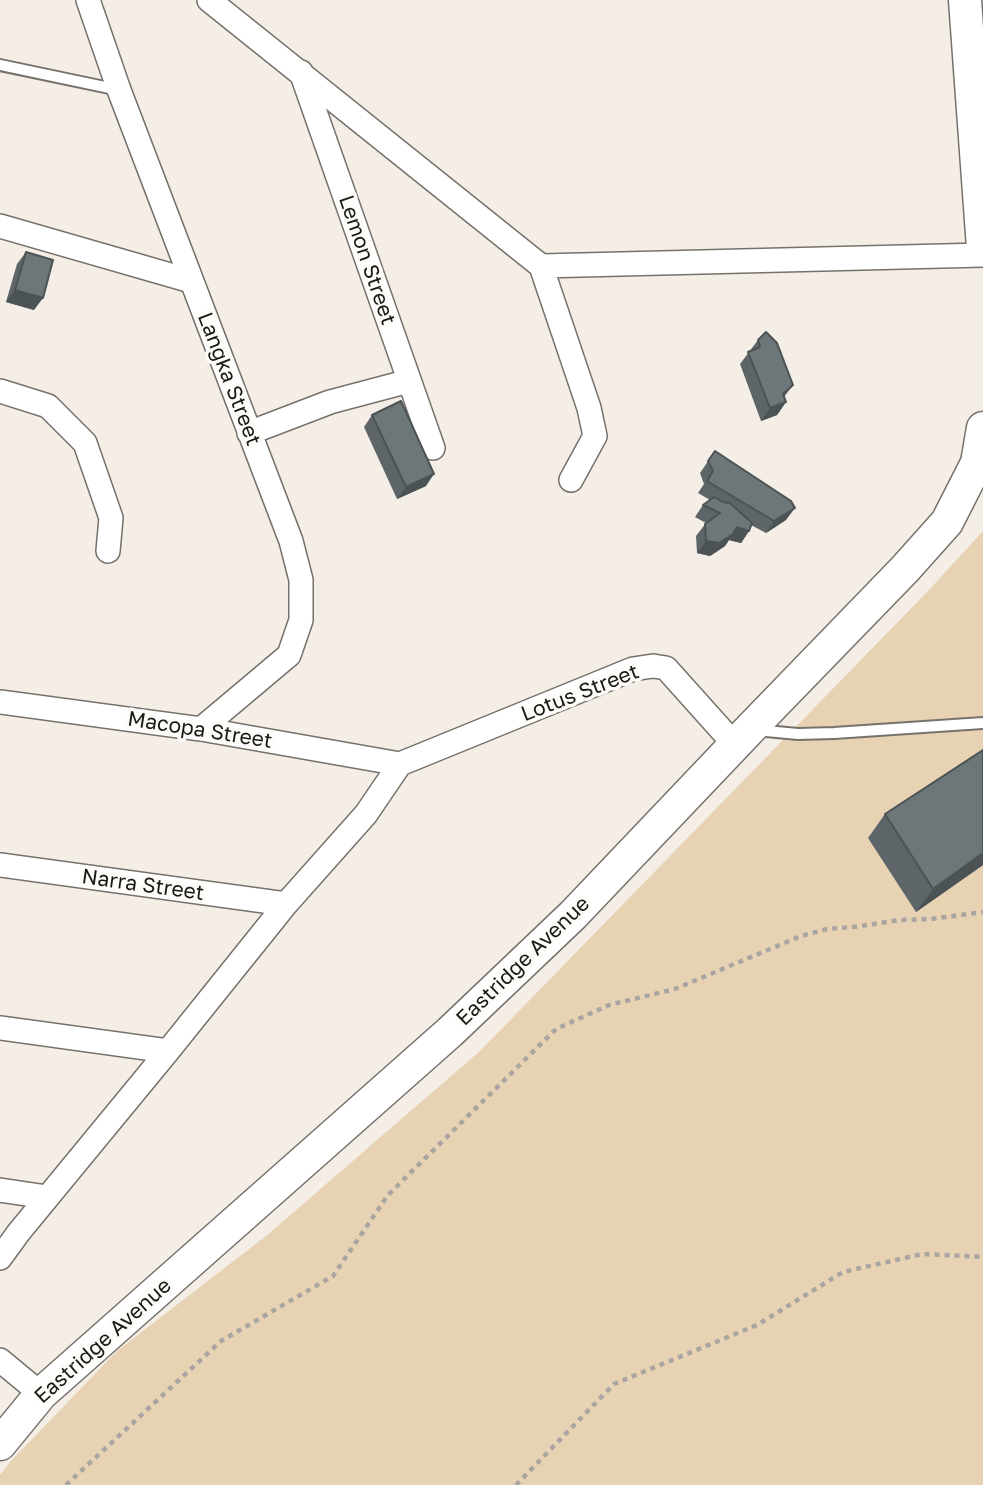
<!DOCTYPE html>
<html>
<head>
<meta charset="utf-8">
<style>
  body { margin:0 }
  canvas { display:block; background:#f4eee7 }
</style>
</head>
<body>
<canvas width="983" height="1485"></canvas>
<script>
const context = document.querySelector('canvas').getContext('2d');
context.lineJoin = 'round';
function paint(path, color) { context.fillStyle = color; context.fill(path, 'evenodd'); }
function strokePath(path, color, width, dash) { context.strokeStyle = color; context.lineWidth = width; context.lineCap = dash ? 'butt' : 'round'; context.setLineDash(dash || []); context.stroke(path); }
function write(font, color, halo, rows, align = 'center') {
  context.font = font + ' "Golos Text",sans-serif'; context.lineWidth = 7; context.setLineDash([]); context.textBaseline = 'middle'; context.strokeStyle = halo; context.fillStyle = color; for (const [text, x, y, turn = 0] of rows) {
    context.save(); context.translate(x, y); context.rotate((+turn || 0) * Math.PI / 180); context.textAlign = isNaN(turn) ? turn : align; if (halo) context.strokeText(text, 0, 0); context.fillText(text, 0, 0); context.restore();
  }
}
const green = new Path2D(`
  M983 531V1485H0V1475L10 1462 117 1351 266 1236 480 1051 928 591Z`);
const path = new Path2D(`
  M66 1485 221 1341 333 1276 388 1195 556 1029 609 1005 675 989 801 936 827 929 853 927 900 920 931 919 983 912
  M516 1485 614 1384 757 1325 843 1272 922 1254 983 1257`);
const lane = new Path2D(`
  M0 65 119 90
  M755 730 798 734 834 733 983 723`);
const street = new Path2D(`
  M88 0 119 90 291 541 301 580V620L289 655 201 729
  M209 0 541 266 983 255
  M301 72 433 448
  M0 226 191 281
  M541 266 589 408 595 436 571 480
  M0 391 48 406 85 443 111 518 108 551
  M249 433 330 402 409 381
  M0 702 201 729 400 764
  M400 764 633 669 653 666 666 668 735 745
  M0 865 286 904
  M0 1028 168 1051
  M0 1190 47 1197
  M0 1258 19 1232 168 1051 286 904 366 814 400 764
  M0 1360 41 1394`);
const secondary = new Path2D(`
  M965 0 983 248
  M0 1444 41 1394 450 1032 573 915 749 730 905 569 947 522 977 463 983 428`);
const wall = new Path2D(`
  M26 252 34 310 6 302 17 264Z
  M758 340 793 385 784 397 786 402 777 415 761 421 740 364Z
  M372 415 426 486 397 499 364 427Z
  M715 451 786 520 766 533 751 525 749 531 741 543 729 540 725 546 710 556 697 553 696 536 706 523 695 517 703 505 710 500 698 493 704 484 700 473Z
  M885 814 983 865 916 912 868 838Z`);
const shadedWall = new Path2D(`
  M15 290 43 298 34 310 6 302Z
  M786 402 777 415 761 421 770 408Z
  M434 474 426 486 397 499 406 487Z
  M795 508 786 520 766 533 774 521Z
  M737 527 749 531 741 543 729 540 725 546 710 556 697 553 706 541Z
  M983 853V865L916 912 933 889Z`);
const building = new Path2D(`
  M26 252 53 260 43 298 15 290Z
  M766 332 777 343 793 385 783 394 786 402 770 408 748 352 760 347 758 340Z
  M401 401 434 474 406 487 372 415Z
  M715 451 791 501 795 508 774 521 707 481 713 471 708 461Z
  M714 497 723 502 730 503 752 523 749 531 737 527 733 534 719 543 706 541 705 524 720 513 703 505Z
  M983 750V853L933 889 885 814Z`);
const streetNames = [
  ["Lemon Street",367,260,71],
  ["Langka Street",229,379,69],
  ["Lotus Street",580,693,-21],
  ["Macopa Street",200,730,9],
  ["Narra Street",143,885,8],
  ["Eastridge Avenue",523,961,-44],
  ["Eastridge Avenue",103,1341,-42]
];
paint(green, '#e7d3b3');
strokePath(lane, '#76726b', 14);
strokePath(street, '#76726b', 26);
strokePath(secondary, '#76726b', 35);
strokePath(path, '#aaa5a0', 4.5, [5, 5]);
strokePath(lane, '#fff', 10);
strokePath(street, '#fff', 23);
strokePath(secondary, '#fff', 32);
paint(wall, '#5e6568');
paint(shadedWall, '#4c5355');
paint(building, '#6d7679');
strokePath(building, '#4c5355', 2);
write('21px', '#1c1a17', '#fefcf9', streetNames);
</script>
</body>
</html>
